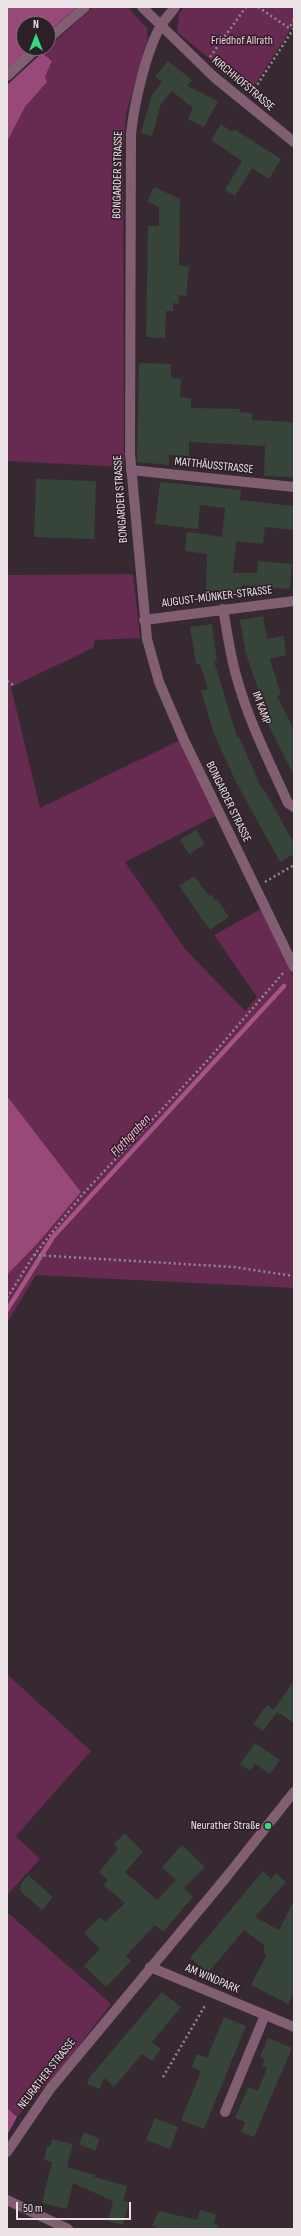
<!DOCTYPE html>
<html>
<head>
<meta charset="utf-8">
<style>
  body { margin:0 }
  #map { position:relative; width:301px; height:2236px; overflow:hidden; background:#372931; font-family:"Sofia Sans Condensed",sans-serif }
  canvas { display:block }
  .frame { position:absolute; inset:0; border:8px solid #ebe2e6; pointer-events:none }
  .north { position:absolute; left:16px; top:16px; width:40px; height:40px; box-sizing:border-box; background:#2d1f27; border:1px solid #796d73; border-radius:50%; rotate:0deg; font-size:11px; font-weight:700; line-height:16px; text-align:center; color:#ebe2e6 }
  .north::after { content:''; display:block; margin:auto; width:14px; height:18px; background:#36d881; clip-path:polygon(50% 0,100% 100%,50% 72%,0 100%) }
  .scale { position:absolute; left:16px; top:2202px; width:115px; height:18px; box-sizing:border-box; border:2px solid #ebe2e6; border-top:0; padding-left:5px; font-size:12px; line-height:14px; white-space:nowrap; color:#ebe2e6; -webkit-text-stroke:3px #2d1f27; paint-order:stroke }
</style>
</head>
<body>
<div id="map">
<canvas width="301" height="2236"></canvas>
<div class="frame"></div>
<div class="north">N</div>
<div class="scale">50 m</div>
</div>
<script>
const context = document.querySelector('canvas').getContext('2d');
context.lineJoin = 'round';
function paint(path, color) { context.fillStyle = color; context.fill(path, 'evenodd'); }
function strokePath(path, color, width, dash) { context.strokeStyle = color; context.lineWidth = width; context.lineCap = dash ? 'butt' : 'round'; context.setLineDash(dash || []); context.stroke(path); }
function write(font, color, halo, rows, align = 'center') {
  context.font = font + ' "Sofia Sans Condensed",sans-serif'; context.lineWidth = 3; context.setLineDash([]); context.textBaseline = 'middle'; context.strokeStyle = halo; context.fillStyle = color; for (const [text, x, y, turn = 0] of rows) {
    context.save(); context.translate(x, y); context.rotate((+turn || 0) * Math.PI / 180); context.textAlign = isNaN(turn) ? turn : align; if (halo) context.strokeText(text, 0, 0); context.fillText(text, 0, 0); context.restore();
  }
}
const green = new Path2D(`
  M93 7H127L147 28 148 38 126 114 123 151 124 467 7 461V142L25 107 47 82 45 78 52 61 42 53Z
  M184 7H294V24L250 92 177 32 179 14Z
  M133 574 140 638 95 640 93 648 11 687 40 808 180 740 215 816 125 862 185 949 245 1011 257 997 214 935 261 909 294 977V1288L36 1275 7 1323V1275L37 1244 81 1192 7 1096V575Z
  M7 1674 91 1751 16 1836 40 1859 7 1895Z
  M7 1912 111 2004 64 2065 17 2117 7 2108Z`);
const forest = new Path2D(`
  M7 7H77L48 32V24H24V48H30L7 70Z
  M42 53 52 61 45 77 47 82 25 107 7 142V85Z
  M7 1096 81 1192 37 1244 7 1275Z
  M7 2108 17 2117 7 2135Z`);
const stream = new Path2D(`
  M7 1310 53 1237 284 986`);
const building = new Path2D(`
  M168 61 192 80 187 86 218 101 204 127 188 119 193 108 172 91 161 104 152 136 141 133 152 95 162 82 155 77Z
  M221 124 232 132 234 129 281 159 269 179 252 168 235 196 225 190 242 161 211 140Z
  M154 187 180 199 179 265 189 267 186 296 179 295 178 304 173 303V311H166L165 338 146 337 148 226H159V207L147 202Z
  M139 363 171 364V378L181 379 180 397 191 398V408L240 409V412L253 413 252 420 294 422V477L264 476 265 446 189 442V456L169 455V465L137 462Z
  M36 479 96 481 94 539 34 537Z
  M160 482 241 490 240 500 294 506V530L265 527 263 544 236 541 233 573H257L258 561 292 564 290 589 242 585 241 590 234 592 206 590 207 554 185 551 187 532 222 537 225 508 200 505 198 529 155 524Z
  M263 616 267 639 284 636 286 655 270 659 281 695 277 696 294 729V776L268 724 270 723 246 654 240 620Z
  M212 624 217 661H214L237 737H239L262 789 263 788 294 843V854L280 862 236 782 214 734 201 691 208 689 200 664H196L190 627Z
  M196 830 205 844 189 854 180 840Z
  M194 876 209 896 211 894 215 901 217 899 229 917 210 930 179 886Z
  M294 1680V1723L277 1712 263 1731 253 1724 267 1705 274 1710Z
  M255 1743 280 1760 270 1774 255 1764 250 1771 240 1764Z
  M125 1833 143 1852 125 1872 157 1900 176 1880 162 1867 182 1845 205 1867 184 1888 193 1897 163 1932 155 1925 126 1956 131 1961 106 1987 84 1966 100 1949 84 1933 100 1917 105 1922 125 1903 104 1886 108 1880 99 1872 118 1849 114 1844Z
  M263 1871 271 1879 276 1873 286 1882 255 1917 279 1930 294 1900V1992L288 2004 251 1985 267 1954 264 1953V1945L244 1930 208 1973 190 1958Z
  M28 1875 53 1897 42 1910 19 1890 21 1887 20 1885Z
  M162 1992 181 2007 152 2042 161 2049 152 2061 142 2054 114 2087 104 2078 100 2089 87 2084 89 2078Z
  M224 2017 246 2026 204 2129 181 2120 201 2071 192 2067 197 2054 207 2058Z
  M268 2038 292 2048 254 2137 241 2132 245 2122 235 2118 248 2087 258 2091 267 2068 262 2066 265 2059 260 2057Z
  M155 2118 178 2127 170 2149 146 2140Z
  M84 2132 100 2139 95 2151 79 2144Z
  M52 2139 73 2144 67 2167 95 2175 94 2177 127 2186 123 2201 129 2202 123 2225 108 2221 113 2201 73 2183 67 2209 42 2203 52 2162 44 2160 47 2146 50 2147Z
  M200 2210 216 2214 214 2224 218 2225 217 2229H161L152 2225 159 2211 197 2220Z`);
const path = new Path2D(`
  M258 7 289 28 294 20
  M210 57 246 7
  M252 93 294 28
  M7 681 13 685
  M265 882 294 865
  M34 1255 234 1267 294 1276
  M7 1298 34 1255 82 1195 208 1060 284 972
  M163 2077 206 2004`);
const minor = new Path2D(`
  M142 7 214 77 294 142
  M175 7C171 13 164 20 160 27 146 52 134 104 131 134L130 454 147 639 159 682 183 738 294 967
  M48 39 85 7
  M7 76 37 48
  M131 470 294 487
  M223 609C227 631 230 654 236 675 248 720 269 761 288 803L294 807
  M144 620 294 601
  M150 1967 294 2027
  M225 2112 265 2015
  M7 2152 50 2089 224 1880 294 1792
  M7 2200 68 2229`);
const markers = [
  [268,1826,4,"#36d881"]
];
const parkNames = [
  ["Friedhof Allrath",242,41]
];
const streetNames = [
  ["KIRCHHOFSTRASSE",243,84,40],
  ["BONGARDER STRASSE",118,175,-89],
  ["MATTHÄUSSTRASSE",214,466,6],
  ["BONGARDER STRASSE",121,499,-94],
  ["AUGUST-MÜNKER-STRASSE",217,597,-7],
  ["IM KAMP",261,708,70],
  ["BONGARDER STRASSE",228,802,64],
  ["AM WINDPARK",212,1979,23],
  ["NEURATHER STRASSE",47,2074,-52]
];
const poiNames = [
  ["Neurather Straße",260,1826]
];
const waterNames = [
  ["Flothgraben",131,1136,-47]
];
paint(green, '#672a51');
paint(forest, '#984979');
strokePath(stream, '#a45485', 4.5);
paint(building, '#36443a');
strokePath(path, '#93888e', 2.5, [2, 3]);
strokePath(minor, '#815e72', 10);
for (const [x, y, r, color] of markers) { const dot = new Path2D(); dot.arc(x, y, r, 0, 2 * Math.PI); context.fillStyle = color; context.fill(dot); strokePath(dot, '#2d1f27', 1.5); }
write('12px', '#facce5', '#2d1f27', parkNames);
write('12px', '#ebe2e6', '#2d1f27', streetNames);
write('12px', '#ebe2e6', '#2d1f27', poiNames, 'right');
write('italic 13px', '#ffbbe1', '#2d1f27', waterNames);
</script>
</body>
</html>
